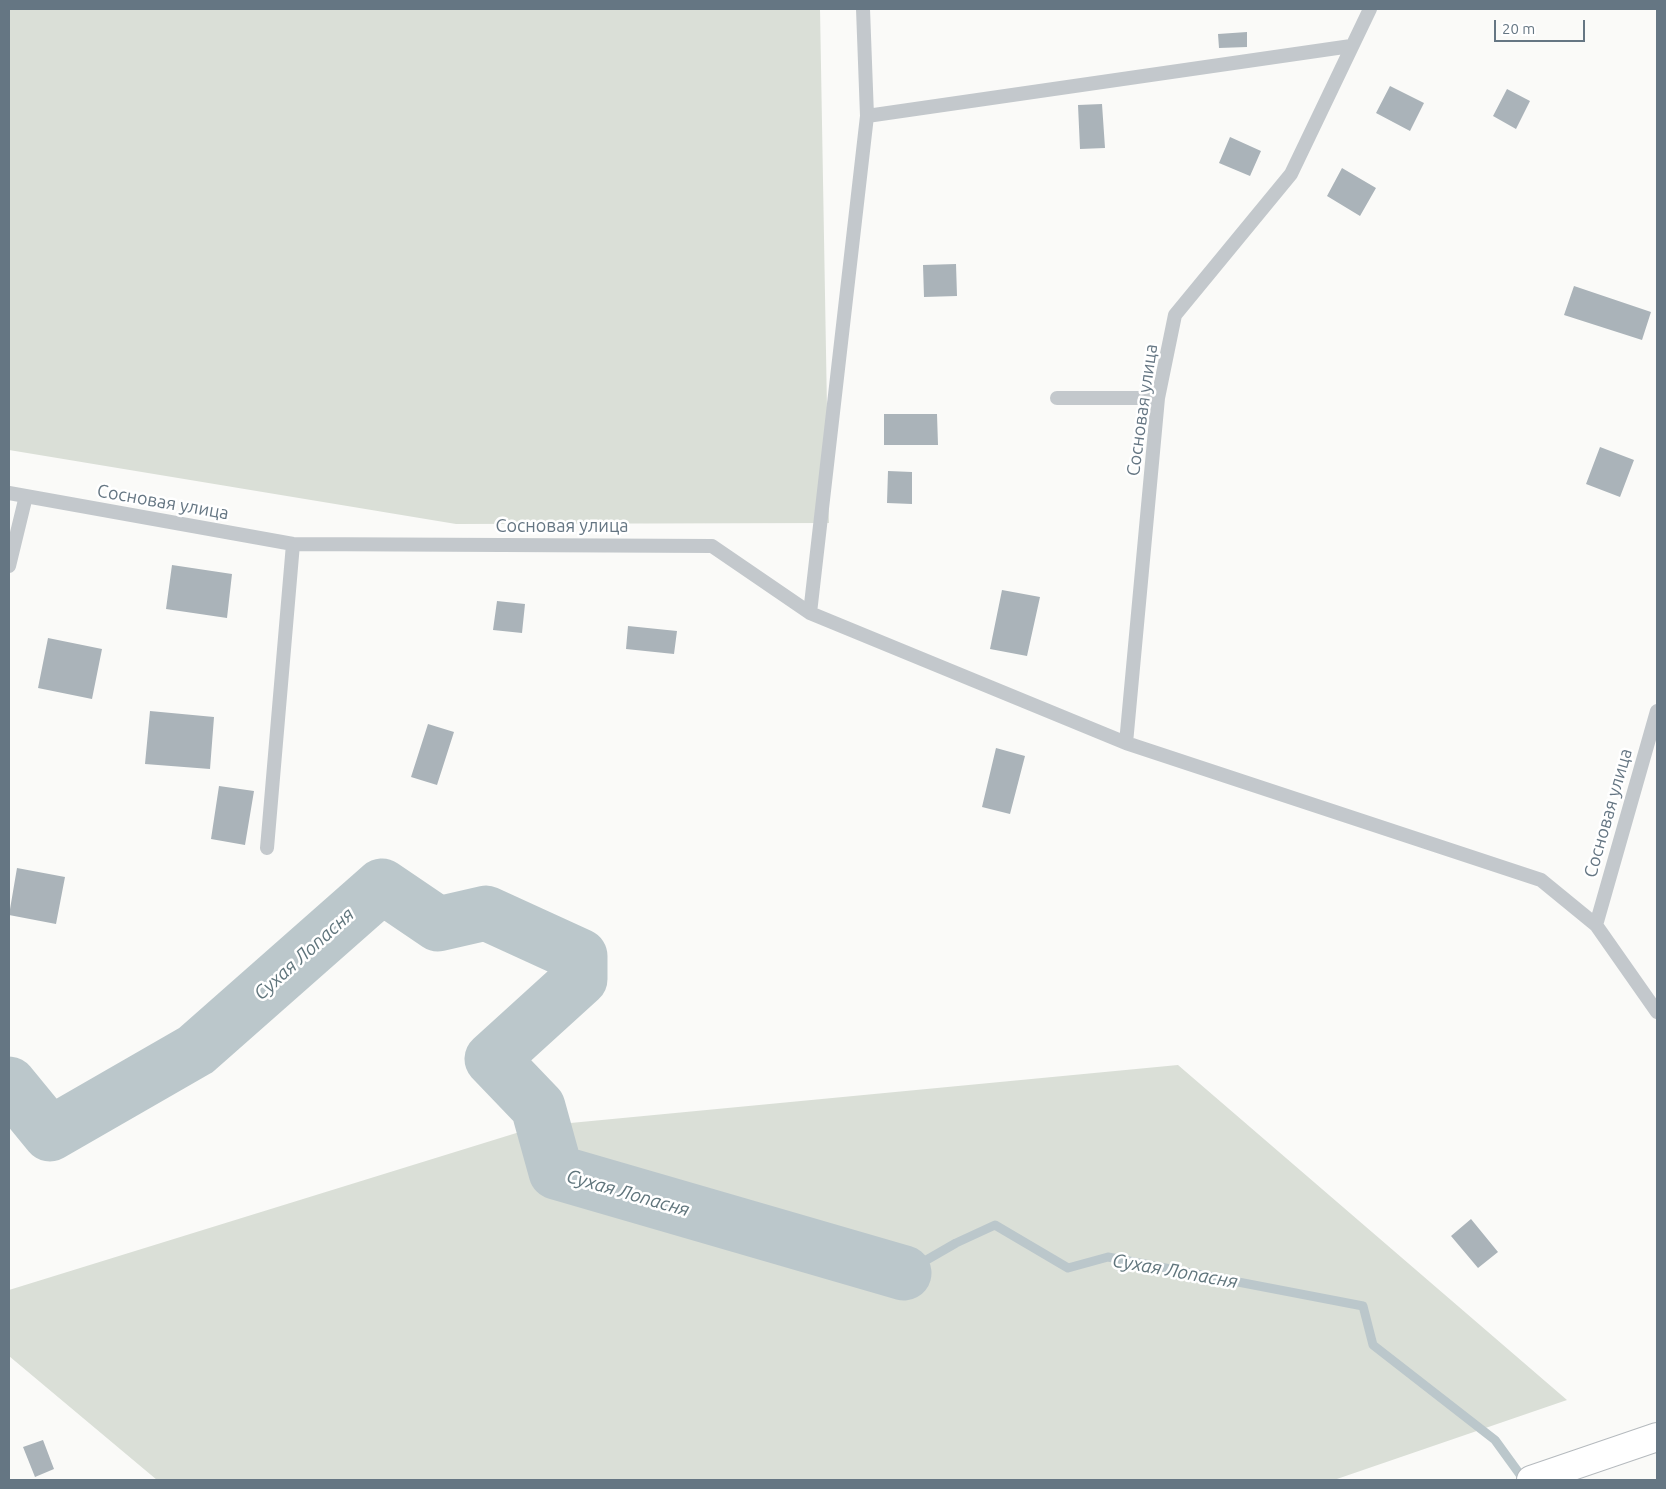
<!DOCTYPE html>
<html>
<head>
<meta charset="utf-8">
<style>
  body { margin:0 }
  #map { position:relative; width:1666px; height:1489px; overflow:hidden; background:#fafaf8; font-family:Ubuntu,sans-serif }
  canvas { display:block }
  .frame { position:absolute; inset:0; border:10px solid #657683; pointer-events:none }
  .scale { position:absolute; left:1494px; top:20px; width:91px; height:22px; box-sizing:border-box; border:2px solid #657683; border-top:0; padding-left:6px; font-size:15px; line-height:18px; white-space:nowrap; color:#657683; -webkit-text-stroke:4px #fff; paint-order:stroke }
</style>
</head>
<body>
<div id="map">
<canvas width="1666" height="1489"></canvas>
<div class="frame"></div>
<div class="scale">20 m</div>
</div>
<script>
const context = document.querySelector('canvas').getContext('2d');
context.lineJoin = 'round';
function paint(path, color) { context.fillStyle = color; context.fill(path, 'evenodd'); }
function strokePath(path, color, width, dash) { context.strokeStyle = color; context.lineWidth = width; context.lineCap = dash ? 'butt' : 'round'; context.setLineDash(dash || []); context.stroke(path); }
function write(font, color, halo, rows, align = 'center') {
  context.font = font + ' Ubuntu,sans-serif'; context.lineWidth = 5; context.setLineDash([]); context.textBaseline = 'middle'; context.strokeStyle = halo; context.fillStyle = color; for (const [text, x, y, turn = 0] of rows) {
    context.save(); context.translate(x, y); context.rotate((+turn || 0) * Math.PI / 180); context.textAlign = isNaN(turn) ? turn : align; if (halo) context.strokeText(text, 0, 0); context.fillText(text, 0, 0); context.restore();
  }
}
const green = new Path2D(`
  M9 9H820L829 523 456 524 9 450Z
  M1178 1065 1567 1400 1334 1480H157L9 1356V1290L539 1126Z`);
const stream = new Path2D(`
  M904 1273 956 1243 995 1225 1068 1268 1108 1257 1363 1306 1373 1345 1495 1440 1524 1480`);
const river = new Path2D(`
  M9 1084 50 1134 196 1050 382 886 438 924 486 913 580 956V979L492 1059 538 1107 556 1172 904 1273`);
const building = new Path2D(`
  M1247 32V47L1219 48 1218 34Z
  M1390 86 1424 103 1410 131 1376 113Z
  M1507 89 1530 101 1516 129 1493 116Z
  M1102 104 1105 148 1080 149 1078 105Z
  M1230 137 1261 151 1250 176 1219 163Z
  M1342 168 1376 188 1360 216 1327 196Z
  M956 264 957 296 924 297 923 265Z
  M1574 286 1651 312 1642 340 1564 315Z
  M884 414H937L938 445H884Z
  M1600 447 1634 460 1620 497 1586 484Z
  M888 471 912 472V504L887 503Z
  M172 565 232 574 227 618 166 609Z
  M1002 590 1040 597 1027 656 990 649Z
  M497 601 525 604 522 633 493 630Z
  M628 626 677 631 674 654 626 649Z
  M48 638 102 649 92 699 38 688Z
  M150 711 214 717 210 769 145 764Z
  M428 724 454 732 437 785 411 777Z
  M996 748 1025 756 1010 814 982 807Z
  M219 786 254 791 245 845 211 839Z
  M17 868 65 877 56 924 9 915Z
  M1471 1219 1498 1252 1478 1268 1451 1236Z
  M43 1440 54 1469 35 1477 23 1447Z`);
const service = new Path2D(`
  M867 116 1351 46
  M1057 398H1158
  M9 493 293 544 712 546 810 613 1126 743 1541 880 1596 925 1657 1012
  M9 566 26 496
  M810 613 867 116 863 9
  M1126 743 1158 398 1175 315 1291 174 1370 9
  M267 848 293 544
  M1596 925 1657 711`);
const primary = new Path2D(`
  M1531 1480 1657 1437`);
const streetNames = [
  ["Сосновая улица",1142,410,-82],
  ["Сосновая улица",163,502,10],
  ["Сосновая улица",562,526],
  ["Сосновая улица",1608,813,-74]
];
const waterNames = [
  ["Сухая Лопасня",304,954,-42],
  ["Сухая Лопасня",628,1193,16],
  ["Сухая Лопасня",1175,1271,10]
];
paint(green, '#dadfd7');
strokePath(stream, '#bbc7cb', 9);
strokePath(river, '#bbc7cb', 55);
paint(building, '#aab3b9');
strokePath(primary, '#b5babe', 30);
strokePath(service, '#c3c8cc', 14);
strokePath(primary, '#fff', 28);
write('18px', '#657683', '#fff', streetNames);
write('italic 19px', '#60757c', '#fff', waterNames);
</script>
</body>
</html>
